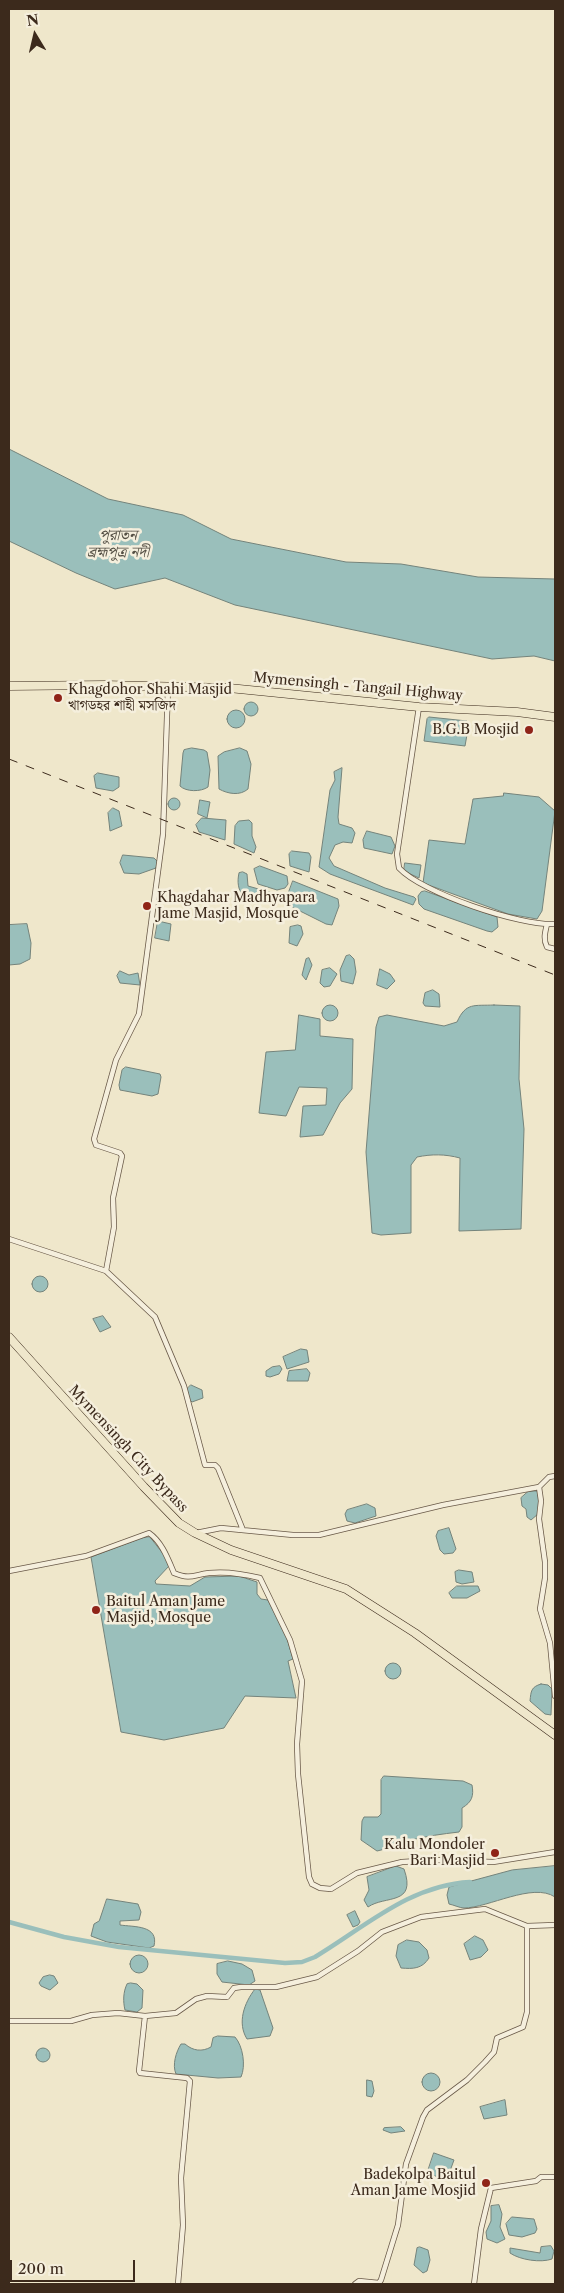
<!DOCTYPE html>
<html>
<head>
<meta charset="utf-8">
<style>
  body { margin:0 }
  #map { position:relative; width:564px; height:2293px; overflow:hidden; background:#efe7cb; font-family:"Libre Caslon Text",serif }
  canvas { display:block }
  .frame { position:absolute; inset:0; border:10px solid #3c2a1c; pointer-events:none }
  .north { position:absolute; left:10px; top:10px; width:50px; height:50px; -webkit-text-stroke:4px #f5efdd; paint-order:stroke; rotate:351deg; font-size:14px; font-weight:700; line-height:20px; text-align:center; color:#3c2a1c }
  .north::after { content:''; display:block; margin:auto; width:18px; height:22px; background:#3c2a1c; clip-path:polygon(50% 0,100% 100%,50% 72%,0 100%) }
  .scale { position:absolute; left:10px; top:2260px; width:125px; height:22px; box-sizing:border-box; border:2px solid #3c2a1c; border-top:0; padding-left:6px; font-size:15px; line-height:18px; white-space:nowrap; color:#3c2a1c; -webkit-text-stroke:4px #f5efdd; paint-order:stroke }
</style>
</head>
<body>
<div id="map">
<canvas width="564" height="2293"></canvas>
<div class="frame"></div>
<div class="north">N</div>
<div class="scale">200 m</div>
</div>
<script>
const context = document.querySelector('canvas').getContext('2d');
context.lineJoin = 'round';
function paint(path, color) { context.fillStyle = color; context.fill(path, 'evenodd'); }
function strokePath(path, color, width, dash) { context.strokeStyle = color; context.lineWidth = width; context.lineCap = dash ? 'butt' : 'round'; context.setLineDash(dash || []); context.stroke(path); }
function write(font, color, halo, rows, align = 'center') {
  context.font = font + ' "Libre Caslon Text","Noto Serif Bengali",serif'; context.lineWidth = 5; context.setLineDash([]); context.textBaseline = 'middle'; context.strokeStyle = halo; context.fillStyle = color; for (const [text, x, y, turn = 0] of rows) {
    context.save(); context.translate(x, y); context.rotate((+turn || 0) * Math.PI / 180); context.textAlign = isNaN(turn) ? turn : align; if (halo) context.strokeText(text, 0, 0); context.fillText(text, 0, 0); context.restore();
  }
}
const water = new Path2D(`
  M9 449 108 499 183 515 231 539 346 562 401 564 478 577 555 579V661L534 656 492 659 235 605 165 578 115 589 76 573 9 541Z
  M244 709a7 7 0 1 1 14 0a7 7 0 1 1-14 0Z
  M227 719a9 9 0 1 1 18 0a9 9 0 1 1-18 0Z
  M429 717 467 721 468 729 465 746 424 741 427 719Z
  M192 748 204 750 207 752 210 770 208 787C201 792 186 792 180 786L183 753 184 750Z
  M240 748 247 751 251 764 248 789C240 796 228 794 219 789L218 756 224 752Z
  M342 768 338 817 339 824 352 828 355 833 352 843 343 842 335 845 329 858 334 866 385 888 414 897 416 899 413 905 330 874 319 867 330 790 335 780 334 772Z
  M98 773 119 777V787L113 791 96 788 94 776Z
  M504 793 539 797 555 811 542 911 537 919 508 914 423 883 429 840 465 844 473 799 503 796Z
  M168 804a6 6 0 1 1 12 0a6 6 0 1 1-12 0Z
  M200 800 210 802 207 818 198 814Z
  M113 808 119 811 122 826 110 831 108 813Z
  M202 818 226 820 225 840 199 832 196 825Z
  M239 821 249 820 252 823V836L256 847 254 853 234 844 235 826Z
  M367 831 391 837 395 846 392 854 364 848 363 840Z
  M292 851 309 853 311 857 309 872 290 866 289 854Z
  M123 855 154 858 158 862 156 868 139 874 124 873 120 863Z
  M405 863 421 865 419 878 404 871Z
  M260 866 287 876 288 884 285 888 277 890 258 884 254 869Z
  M243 872 247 874 248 886 276 894 277 896 268 901 243 896C238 889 237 882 239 873Z
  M293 881 338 899 339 906 332 925 326 924 290 906 287 897Z
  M425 891 497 917 498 927 492 932 487 931 424 909 419 904 418 896 421 892Z
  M158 921 171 924 169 941 155 938Z
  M27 924 31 943 30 959 20 964 9 965V925Z
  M298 925 301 926 303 934 297 946 289 943 290 927Z
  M350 955 354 959 356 972 353 984 341 981 340 970 346 956Z
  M309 958 312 965 306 980 302 975 306 959Z
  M330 968 337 974 330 986 324 987 320 983 322 970Z
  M380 969 390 974 395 981 387 989 377 985Z
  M120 971 129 975 138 973 140 985 120 983 117 976Z
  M433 990 439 994 440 1007 425 1006 423 1003 425 993Z
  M494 1005 520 1006 519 1079 524 1129 521 1229 459 1231 460 1158C445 1154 432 1154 417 1157L411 1165V1233L381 1235 372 1233 366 1152 376 1027 379 1017 387 1015 444 1026 457 1022C466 1002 474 1006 494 1005Z
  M322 1013a8 8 0 1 1 16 0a8 8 0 1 1-16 0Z
  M299 1015 320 1019V1036L353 1039 352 1089 340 1103 323 1135 300 1137 303 1106 326 1105 327 1088 299 1087 286 1116 259 1113 266 1052 295 1050Z
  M126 1067 160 1074 161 1077 158 1094 152 1096 120 1090 119 1085 122 1070Z
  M32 1284a8 8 0 1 1 16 0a8 8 0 1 1-16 0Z
  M103 1316 111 1327 100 1332 93 1319Z
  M301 1349 307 1350 309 1362 287 1369 283 1357Z
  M280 1366 282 1369 279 1374 270 1377 266 1376V1371L272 1367Z
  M307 1369 310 1373 308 1381H287L289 1371Z
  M191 1385 202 1390 203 1398 192 1402 189 1399 187 1389Z
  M529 1491H538L541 1494 538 1514 531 1520 527 1517 526 1509 522 1506 521 1498Z
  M367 1504 375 1508 376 1516 355 1523 347 1521 345 1514 347 1510Z
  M449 1528 456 1549 453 1553 444 1554 440 1550 436 1536 438 1531Z
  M150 1537 164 1555 169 1566 155 1581 156 1584 190 1586 205 1577 239 1576 257 1582V1594L261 1599 268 1600 286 1635 293 1659 288 1661 296 1698 245 1696 224 1728 164 1740 121 1732 91 1557 141 1538Z
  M459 1570 472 1572 474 1582 462 1584 456 1582 455 1572Z
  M457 1586H478L480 1591 467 1598H452L449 1593Z
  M385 1671a8 8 0 1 1 16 0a8 8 0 1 1-16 0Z
  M541 1684 548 1685 552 1689 551 1715 545 1714 530 1701C531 1691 531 1687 541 1684Z
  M384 1776 463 1781 472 1785C474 1796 472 1802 462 1808V1827L459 1832C442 1834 427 1836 411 1840 399 1843 389 1849 377 1851L361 1840 362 1821 364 1817H378L381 1814V1780Z
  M396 1866 404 1869C417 1906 385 1895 368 1907L364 1900 369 1890 367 1877Z
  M555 1866V1897C533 1882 488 1908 464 1908 460 1908 454 1905 449 1904L447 1895 449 1887 512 1870Z
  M107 1899 138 1904 141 1912 139 1920 120 1921V1925C134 1927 159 1925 154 1946L149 1948 107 1942 91 1936 94 1924 99 1921Z
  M355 1911 360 1922 358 1925 353 1927 347 1915Z
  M475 1936 483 1940 488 1950 481 1957 470 1960 464 1944Z
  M407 1940 419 1942 427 1950 429 1958C422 1969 413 1969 401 1968L396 1956 398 1945Z
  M130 1964a9 9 0 1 1 18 0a9 9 0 1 1-18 0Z
  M228 1961 242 1964 252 1970 255 1981 249 1985 222 1982 217 1974V1964Z
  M50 1975 54 1976 58 1983 50 1990 41 1986 39 1983 43 1977Z
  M131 1983 137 1984 143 1990 142 2008 137 2012 125 2010C123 2002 123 1992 127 1984Z
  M255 1989 260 1990 273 2028 270 2036 247 2039C237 2023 244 2003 255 1989Z
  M218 2036 235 2037C243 2046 246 2066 241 2077L218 2078 176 2074C172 2065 176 2052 181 2044H185C193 2051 202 2052 211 2047L213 2038Z
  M36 2055a7 7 0 1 1 14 0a7 7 0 1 1-14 0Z
  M422 2082a9 9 0 1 1 18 0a9 9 0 1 1-18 0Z
  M367 2080 372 2081 374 2091 372 2097 367 2096Z
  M505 2100 507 2115 484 2119 480 2107Z
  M401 2127 405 2131 391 2133 383 2130 384 2128Z
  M434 2153 454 2160 447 2179 427 2174Z
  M499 2205 502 2214 500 2227 505 2239 497 2243 487 2239 486 2232 491 2221V2206Z
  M512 2217 534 2219 537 2229 535 2233 522 2237 509 2235 506 2224Z
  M551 2246 554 2251 552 2259C541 2263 520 2260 510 2253V2248L540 2253 541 2247Z
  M420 2247 428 2250 430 2260 427 2271 423 2273 414 2265 417 2248Z`);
const canal = new Path2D(`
  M9 1922 64 1937 119 1947 285 1963 302 1962 315 1957C365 1927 410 1885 470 1882`);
const street = new Path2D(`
  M419 707 397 854 399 868C422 893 520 926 555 924
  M547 924C545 933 543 939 547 947L555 949
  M9 1239 106 1271 155 1317 184 1386 205 1465H215L218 1468 243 1530
  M106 1271 114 1227 113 1198 122 1156 120 1153 96 1145 94 1139 116 1060 139 1014 163 834 168 687
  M539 1487 541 1501 539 1519 545 1562V1578L540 1609 550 1643 555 1696
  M196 1533 221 1528 293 1535H319L443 1505 539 1487 549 1477 555 1476
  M9 1571 86 1556 149 1533C162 1542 168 1559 174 1573 191 1580 193 1575 209 1573 226 1571 244 1574 260 1578L290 1640 302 1681 297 1744 298 1774 309 1877 312 1884 320 1888 331 1889 357 1873 402 1862 435 1860 493 1862 555 1852
  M9 2021H71L92 2015 118 2013 145 2016
  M178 2284 183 2225 181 2178 190 2081 187 2078 140 2073 139 2071 145 2016 176 2013 196 1999 207 1996 227 1997 234 1988 241 1987H276L317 1977 358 1951 382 1932 421 1917 485 1909 527 1926 555 1925
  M355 2284 359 2281 379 2283 381 2280 398 2225 406 2164 423 2117 427 2110 467 2080 485 2062 494 2052 497 2038 523 2027 527 2012V1926
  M474 2284 481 2229 491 2188 536 2181 541 2177H555`);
const highway = new Path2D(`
  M9 686 105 685 229 688 419 707 517 712 555 717
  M9 1337 144 1487 179 1523 195 1533 231 1550 346 1589 415 1633 555 1735`);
const rail = new Path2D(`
  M9 759 555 975`);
const markers = [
  [58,698,5,"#8f2418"],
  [529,730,5,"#8f2418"],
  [147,906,5,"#8f2418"],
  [96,1610,5,"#8f2418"],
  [495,1853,5,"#8f2418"],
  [486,2183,5,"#8f2418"]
];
const streetNames = [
  ["Mymensingh - Tangail Highway",358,687,5],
  ["Mymensingh City Bypass",128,1449,47]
];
const poiNames = [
  ["Khagdohor Shahi Masjid",68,690],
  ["খাগডহর শাহী মসজিদ",68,706],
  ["B.G.B Mosjid",519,730,"right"],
  ["Khagdahar Madhyapara",157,898],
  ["Jame Masjid, Mosque",157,914],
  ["Baitul Aman Jame",106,1602],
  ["Masjid, Mosque",106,1618],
  ["Kalu Mondoler",485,1845,"right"],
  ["Bari Masjid",485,1861,"right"],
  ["Badekolpa Baitul",476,2175,"right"],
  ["Aman Jame Mosjid",476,2191,"right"]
];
const waterNames = [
  ["পুরাতন",118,536],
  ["ব্রহ্মপুত্র নদী",118,553]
];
paint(water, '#9abfbb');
strokePath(water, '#74837b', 1);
strokePath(canal, '#9abfbb', 4.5);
strokePath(street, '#695948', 6);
strokePath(highway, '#3c2a1c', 9);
strokePath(street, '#f5efdd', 4.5);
strokePath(highway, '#efe7cb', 8);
strokePath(rail, '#3c2a1c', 1, [9, 9]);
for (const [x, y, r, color] of markers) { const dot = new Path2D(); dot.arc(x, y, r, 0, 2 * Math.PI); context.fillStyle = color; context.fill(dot); strokePath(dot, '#f5efdd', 2); }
write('14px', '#3c2a1c', '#f5efdd', streetNames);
write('14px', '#3c2a1c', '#f5efdd', poiNames, 'left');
write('italic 15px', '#544f44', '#f5efdd', waterNames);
</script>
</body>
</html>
